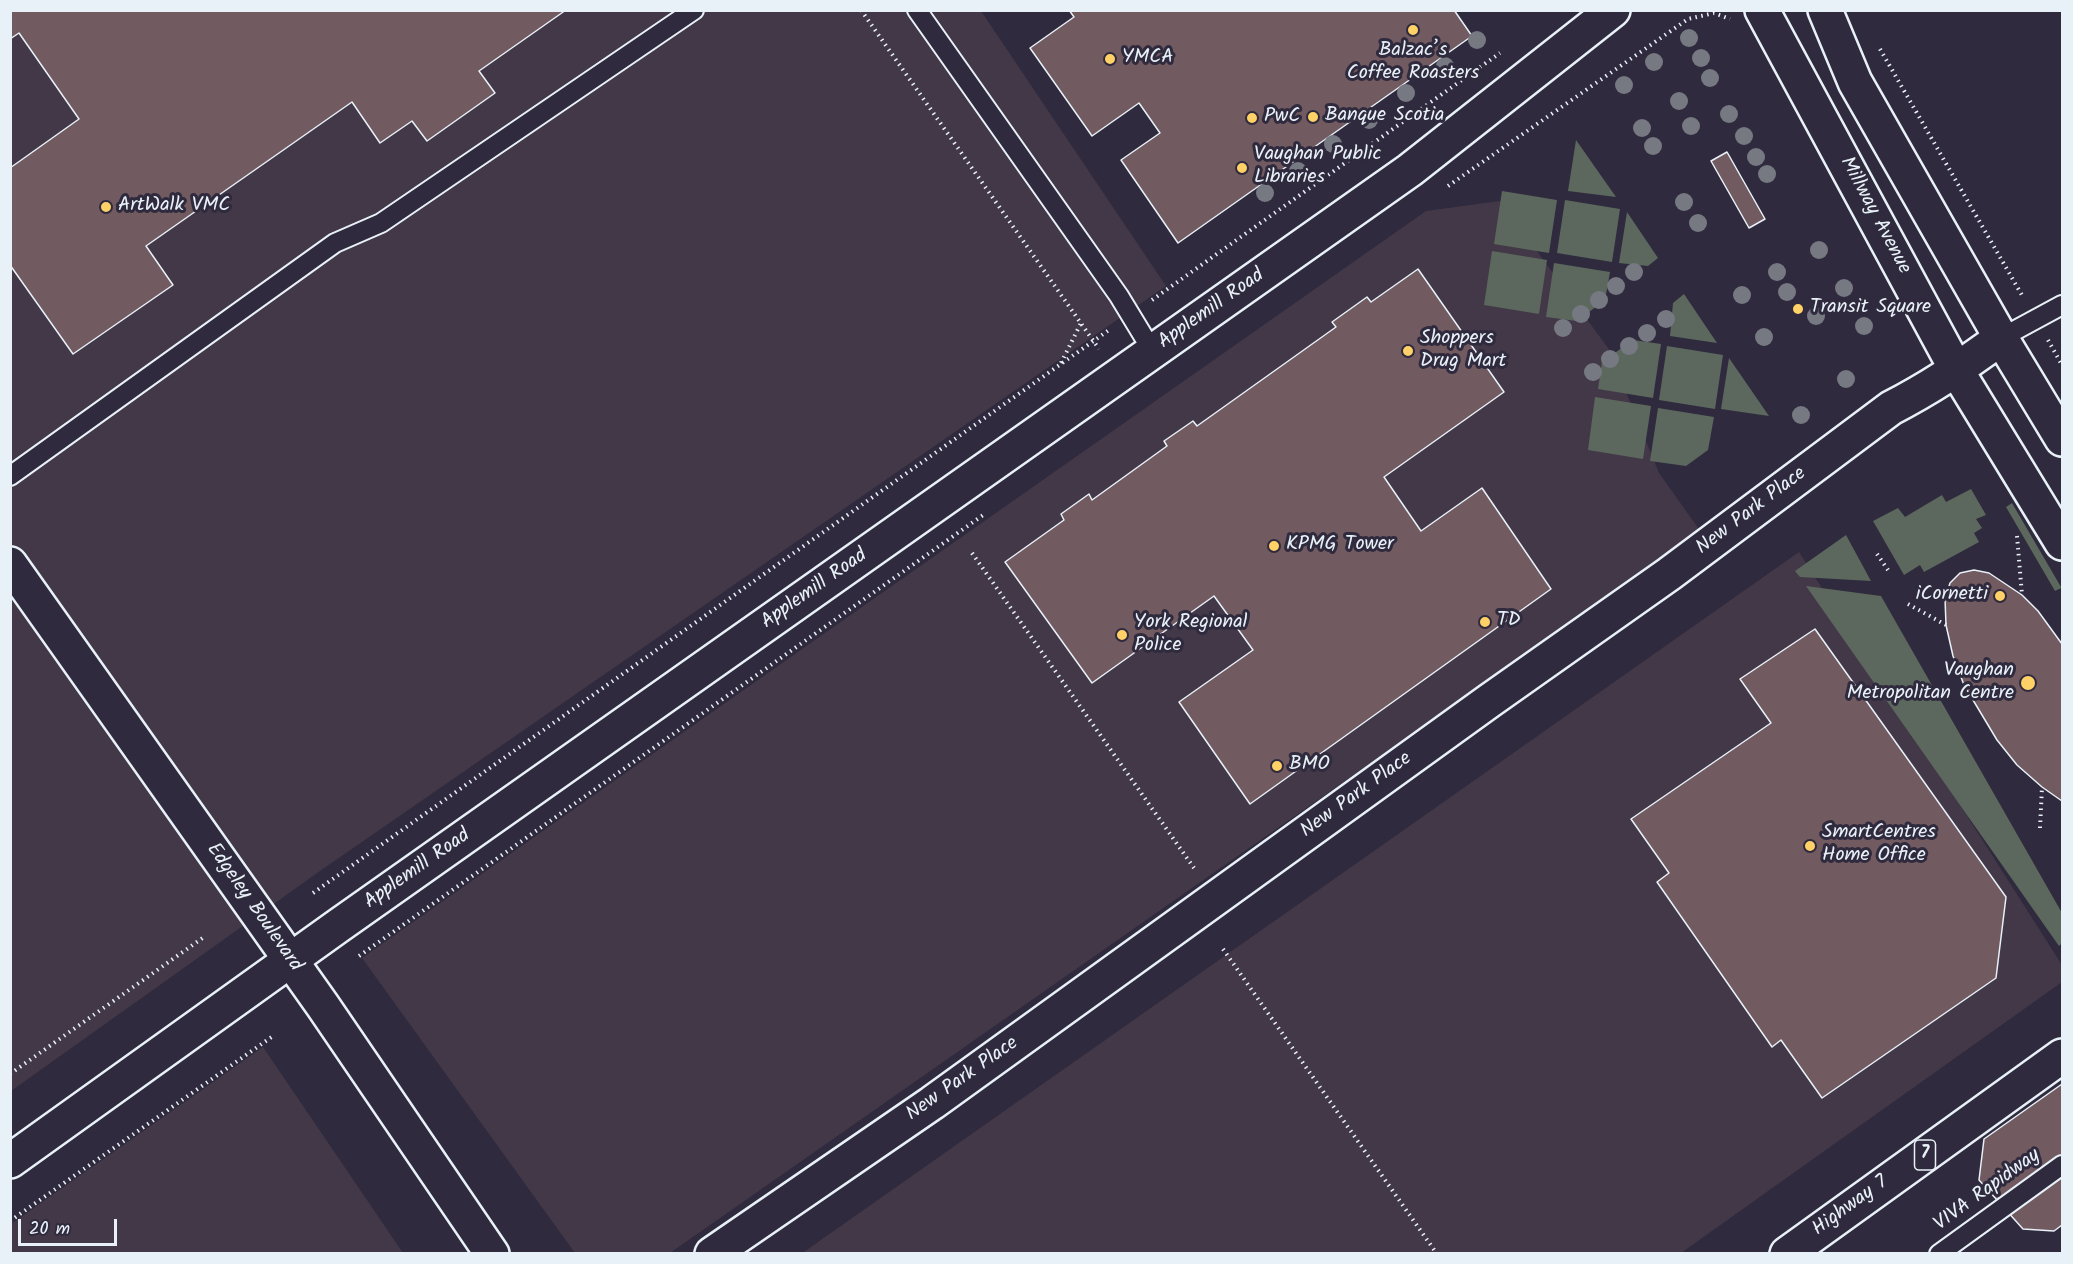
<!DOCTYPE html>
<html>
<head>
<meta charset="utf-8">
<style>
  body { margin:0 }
  #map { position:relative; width:2073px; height:1264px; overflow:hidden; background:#2f2a3d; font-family:Kalam,sans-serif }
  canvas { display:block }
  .frame { position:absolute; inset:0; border:12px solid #e8f1f8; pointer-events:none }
  .scale { position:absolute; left:18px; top:1219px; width:99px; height:27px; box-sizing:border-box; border:3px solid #e8f1f8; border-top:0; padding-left:8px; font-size:18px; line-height:21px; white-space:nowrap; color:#e8f1f8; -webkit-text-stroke:4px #2f2a3d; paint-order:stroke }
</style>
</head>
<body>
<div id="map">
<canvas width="2073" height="1264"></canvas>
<div class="frame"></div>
<div class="scale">20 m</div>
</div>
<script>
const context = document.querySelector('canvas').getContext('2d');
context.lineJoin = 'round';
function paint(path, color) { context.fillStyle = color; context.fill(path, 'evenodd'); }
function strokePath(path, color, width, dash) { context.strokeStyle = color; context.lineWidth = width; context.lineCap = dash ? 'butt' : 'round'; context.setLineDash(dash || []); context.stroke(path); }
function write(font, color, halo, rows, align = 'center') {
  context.font = font + ' Kalam,sans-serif'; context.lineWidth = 6; context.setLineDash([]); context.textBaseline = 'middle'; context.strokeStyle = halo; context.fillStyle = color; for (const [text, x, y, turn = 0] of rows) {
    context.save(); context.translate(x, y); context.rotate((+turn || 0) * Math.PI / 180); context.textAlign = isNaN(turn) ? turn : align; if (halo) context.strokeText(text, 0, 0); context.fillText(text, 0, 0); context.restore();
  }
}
const built = new Path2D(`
  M11 11H981L1166 286 320 871 11 1091Z
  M1500 201 1608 348 1659 473 1701 532 670 1253H575L362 958 1426 211Z
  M1799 552 2062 965V982L1681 1253 801 1254Z
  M263 1047 403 1253H11V1224Z`);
const green = new Path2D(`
  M1576 140 1616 197 1568 191Z
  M1502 191 1557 200 1549 253 1494 244Z
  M1565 200 1620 209 1612 262 1557 253Z
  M1627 212 1658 258 1648 266 1619 263Z
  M1492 251 1547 260 1539 314 1484 305Z
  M1554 263 1610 272 1605 300 1577 321 1546 317Z
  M1684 294 1717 343 1670 336 1673 303Z
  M1633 340 1661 344 1653 398 1598 389 1602 362Z
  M1667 346 1723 355 1715 409 1659 400Z
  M1729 358 1769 416 1721 409Z
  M1595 397 1651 406 1643 459 1588 450Z
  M1658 408 1714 417 1708 450 1686 466 1650 461Z
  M1971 489 1986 515 1976 519 1982 528 1974 533 1979 542 1924 572 1920 565 1904 575 1873 521 1898 508 1905 517 1942 495 1946 502Z
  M2012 503 2061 587V588L2055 591 2006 507Z
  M1846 535 1871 581 1800 577 1795 571Z
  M1806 586 1881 596 2062 913V943L2059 946Z`);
const building = new Path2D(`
  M10 10H566L479 71 495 93 427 141 412 121 380 143 352 102 146 246 173 285 73 354 10 265V168L79 119 19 33 10 39Z
  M1069 10H1454L1472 36 1178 243 1121 160 1160 133 1139 103 1092 136 1030 48 1074 17Z
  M1727 152 1765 219 1749 228 1711 161Z
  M1418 269 1504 392 1384 477 1421 531 1482 488 1551 589 1250 804 1179 702 1253 650 1214 596 1092 683 1005 562 1064 520 1061 514 1089 494 1092 500 1167 446 1164 441 1193 421 1197 426 1336 327 1332 322 1367 297 1371 302Z
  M1974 570 1989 573 2022 595 2038 611 2062 644V801L2042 787 2017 765 1997 740 1964 685 1953 656 1946 625 1945 599 1950 583 1960 573Z
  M1815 629 2006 897 1996 978 1822 1098 1781 1040 1772 1047 1657 882 1669 873 1631 819 1771 723 1740 679Z
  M2062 1084V1225L2054 1231 2023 1229 1979 1180 1984 1139Z`);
const path = new Path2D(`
  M861 10 1099 349
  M1880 49 2023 297
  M1448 186 1688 19 1714 13 1730 19
  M1152 300 1500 53
  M2048 340 2062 365
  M1061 363 1081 323
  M2017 536 2022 595
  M972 553 1194 868
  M1877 554 1888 570
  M1908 604 1946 625
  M2040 828 2042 787
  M313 893 1109 330
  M1223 949 1437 1254
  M359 956 986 513
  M10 1074 204 937
  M10 1221 273 1036`);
const service = new Path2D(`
  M917 10 1119 296 1153 352
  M2001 338 2062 305
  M10 476 335 243 381 223 694 10
  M1939 1254 2062 1165`);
const minor = new Path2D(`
  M1762 10 1957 371 2062 543
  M1825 10 1855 82 2001 338 2062 439
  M10 1161 338 926 1410 170 1613 10
  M712 1254 932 1103 1489 701 1669 574 1891 408C1930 388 1966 364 2001 338`);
const tertiary = new Path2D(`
  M10 564 323 1006 492 1254`);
const primary = new Path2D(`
  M1787 1254 2062 1056`);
const trees = [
  [1689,38],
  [1477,40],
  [1701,58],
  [1654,62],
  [1445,66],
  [1710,78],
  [1624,85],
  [1406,93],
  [1679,101],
  [1729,114],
  [1369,120],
  [1691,126],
  [1642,128],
  [1744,136],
  [1333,144],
  [1653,146],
  [1756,157],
  [1298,171],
  [1767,174],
  [1265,193],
  [1684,202],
  [1698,223],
  [1819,250],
  [1634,272],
  [1777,272],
  [1616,286],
  [1844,288],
  [1787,292],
  [1742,295],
  [1599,300],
  [1581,314],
  [1816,316],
  [1666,319],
  [1864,326],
  [1563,328],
  [1647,333],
  [1764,337],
  [1629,346],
  [1610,359],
  [1593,372],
  [1846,379],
  [1801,415]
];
const markers = [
  [1413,30,6,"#ffd166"],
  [1110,59,6,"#ffd166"],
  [1313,117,6,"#ffd166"],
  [1252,118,6,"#ffd166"],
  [1242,168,6,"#ffd166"],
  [106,207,6,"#ffd166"],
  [1798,309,6,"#ffd166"],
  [1408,351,6,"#ffd166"],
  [1274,546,6,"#ffd166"],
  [2000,596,6,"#ffd166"],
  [1485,622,6,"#ffd166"],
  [1122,635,6,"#ffd166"],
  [2028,683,8,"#ffd166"],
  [1277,766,6,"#ffd166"],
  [1810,846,6,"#ffd166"]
];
const shields = [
  [1925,1155,21]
];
const shieldNames = [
  ["7",1925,1155]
];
const poiNames = [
  ["Balzac’s",1413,52,"center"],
  ["Coffee Roasters",1413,75,"center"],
  ["YMCA",1122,59],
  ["Banque Scotia",1325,117],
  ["PwC",1264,118],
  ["Vaughan Public",1254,156],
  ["Libraries",1254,179],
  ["ArtWalk VMC",118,207],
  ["Transit Square",1810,309],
  ["Shoppers",1420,340],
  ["Drug Mart",1420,363],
  ["KPMG Tower",1286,546],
  ["iCornetti",1988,596,"right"],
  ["TD",1497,622],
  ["York Regional",1134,624],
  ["Police",1134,647],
  ["Vaughan",2014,672,"right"],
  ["Metropolitan Centre",2014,695,"right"],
  ["BMO",1289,766],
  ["SmartCentres",1822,834],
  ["Home Office",1822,857]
];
const streetNames = [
  ["Millway Avenue",1874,216,62],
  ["Applemill Road",1212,310,-35],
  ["New Park Place",1752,512,-37],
  ["Applemill Road",815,590,-35],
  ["New Park Place",1357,796,-36],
  ["Applemill Road",418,870,-35],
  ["Edgeley Boulevard",253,908,55],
  ["New Park Place",963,1080,-35],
  ["VIVA Rapidway",1988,1191,-36],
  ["Highway 7",1851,1207,-36]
];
paint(built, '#433848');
paint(green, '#5c685d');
paint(building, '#715a60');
strokePath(building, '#e8f1f8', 1.5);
strokePath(service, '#e8f1f8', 22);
strokePath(minor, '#e8f1f8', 38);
strokePath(tertiary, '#e8f1f8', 38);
strokePath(primary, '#e8f1f8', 38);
strokePath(path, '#e8f1f8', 4, [1.5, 4.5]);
strokePath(service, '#2f2a3d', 18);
strokePath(minor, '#2f2a3d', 33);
strokePath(tertiary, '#2f2a3d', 33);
strokePath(primary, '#2f2a3d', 33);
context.fillStyle = '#767982';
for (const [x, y] of trees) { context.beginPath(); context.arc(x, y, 9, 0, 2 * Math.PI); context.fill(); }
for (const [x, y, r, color] of markers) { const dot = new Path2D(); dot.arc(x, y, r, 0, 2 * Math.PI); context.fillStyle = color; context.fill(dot); strokePath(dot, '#2f2a3d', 2); }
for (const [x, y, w] of shields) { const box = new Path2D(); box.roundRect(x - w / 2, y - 15, w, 30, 4.5); context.fillStyle = '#2f2a3d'; context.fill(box); strokePath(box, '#e8f1f8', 1.5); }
write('bold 18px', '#e8f1f8', null, shieldNames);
write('20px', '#e8f1f8', '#2f2a3d', poiNames, 'left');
write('20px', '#e8f1f8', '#2f2a3d', streetNames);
</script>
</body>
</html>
